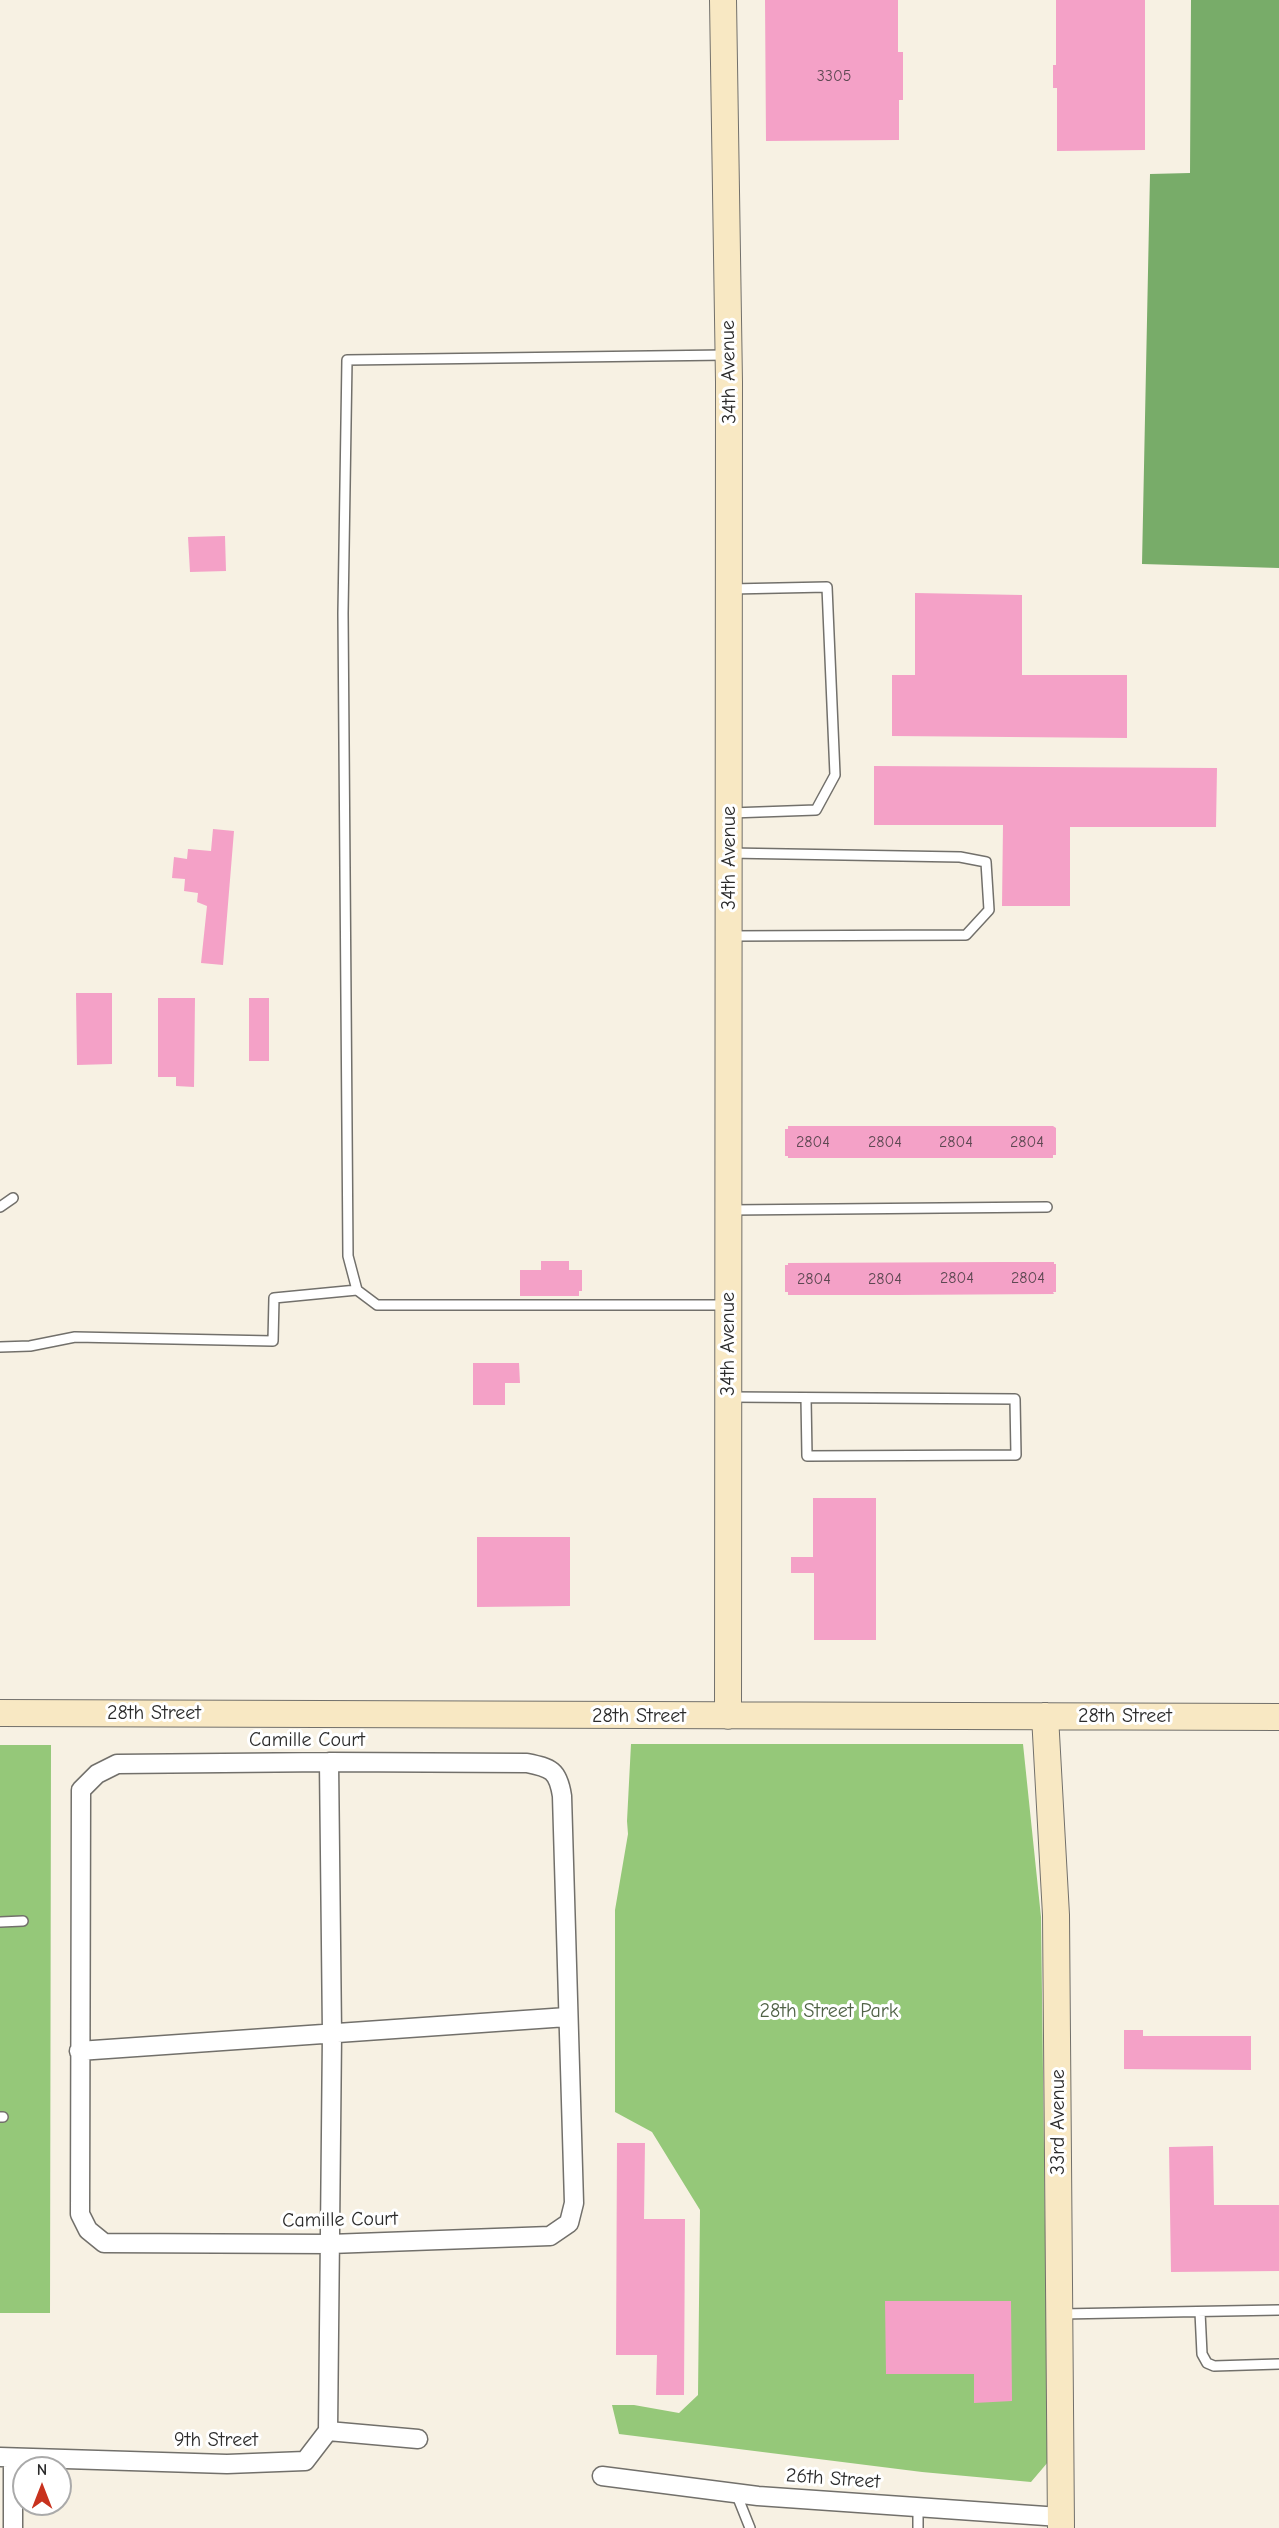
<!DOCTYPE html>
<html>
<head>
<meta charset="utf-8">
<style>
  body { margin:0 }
  #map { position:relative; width:1279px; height:2528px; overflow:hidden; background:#f7f1e3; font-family:"Comic Neue",sans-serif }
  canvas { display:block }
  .north { position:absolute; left:12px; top:2456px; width:60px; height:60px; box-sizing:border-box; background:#fff; border:2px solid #aaa; border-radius:50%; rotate:0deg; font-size:16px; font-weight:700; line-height:24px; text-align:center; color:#2b2b2b }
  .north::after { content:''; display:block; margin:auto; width:21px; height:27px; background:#c8321e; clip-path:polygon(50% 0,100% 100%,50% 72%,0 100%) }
</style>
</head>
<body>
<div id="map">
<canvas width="1279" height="2528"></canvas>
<div class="north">N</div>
</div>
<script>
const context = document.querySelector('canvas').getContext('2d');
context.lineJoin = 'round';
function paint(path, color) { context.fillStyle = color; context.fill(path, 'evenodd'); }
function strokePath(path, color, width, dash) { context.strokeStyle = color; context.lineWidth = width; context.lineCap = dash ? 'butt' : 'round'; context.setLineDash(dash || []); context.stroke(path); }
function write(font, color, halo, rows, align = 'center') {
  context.font = font + ' "Comic Neue",sans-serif'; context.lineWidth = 6; context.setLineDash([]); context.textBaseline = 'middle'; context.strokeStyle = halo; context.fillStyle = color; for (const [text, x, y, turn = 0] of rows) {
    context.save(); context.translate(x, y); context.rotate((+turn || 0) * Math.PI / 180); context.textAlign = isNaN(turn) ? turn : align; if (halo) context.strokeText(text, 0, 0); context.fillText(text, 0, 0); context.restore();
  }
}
const green = new Path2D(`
  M631 1744H1023L1041 1917 1048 2462 1031 2482 922 2472 619 2434 612 2405H634L679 2413 698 2395 700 2210 652 2132 615 2112V1910L628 1834 627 1821Z
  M0 1745H51L50 2313H0Z`);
const forest = new Path2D(`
  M1191 0H1279V568L1142 564 1150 174 1190 173Z`);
const building = new Path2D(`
  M765 0H898V52H903V100H899V140L766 141Z
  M1056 0H1145V150L1057 151V88H1053V65H1056Z
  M225 536 226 571 190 572 188 537Z
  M915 593 1022 595V675H1127V738L892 736V675H915Z
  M874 766 1217 768 1216 827H1070V906H1002L1003 825H874Z
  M213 829 234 831 223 965 201 963 207 906 197 902 198 893 184 891 185 879 172 878 174 857 187 859 188 849 211 851Z
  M76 993H112V1064L77 1065Z
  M158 998H195L194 1087 176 1086V1077H158Z
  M249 998H269V1061H249Z
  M788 1126H1053L1056 1128V1155H1053V1158H788V1156H785V1129H788Z
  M541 1261H569V1270H582V1291H579V1296H520V1270H541Z
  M1001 1262H1054V1264H1056V1292H1053L1054 1294 897 1295H788V1292H785V1265H788V1263Z
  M473 1363H519L520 1383H505V1405H473Z
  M813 1498H876V1640H814V1573H791V1557H813Z
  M477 1537H570V1606L477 1607Z
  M1124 2030H1143V2036H1251V2070L1124 2069Z
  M617 2143H645L644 2219H685L684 2395H656L657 2355H616Z
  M1213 2146 1214 2205H1279V2271L1171 2272 1169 2147Z
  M885 2301H1011L1012 2401 974 2403V2374H886Z`);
const lane = new Path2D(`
  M726 355 347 360 343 613 348 1256 357 1290 377 1305H726
  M731 589 827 587 835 775 816 810 731 813
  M729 853 960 857 986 862 989 910 966 935 731 936
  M0 1207 13 1198
  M731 1210 1047 1207
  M0 1347 30 1346 75 1337 273 1341 274 1298 357 1290
  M731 1397 1015 1399 1016 1455 807 1456 806 1398
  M0 1922 23 1921
  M0 2117H3
  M1200 2312 1202 2354 1207 2363 1214 2366 1279 2364
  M1061 2314 1279 2310
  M736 2493 750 2528
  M918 2507V2528`);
const street = new Path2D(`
  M329 1762 527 1763C551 1768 558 1770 562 1796L574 2203 569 2223 550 2236 330 2244 104 2243 88 2230 80 2214 81 1790 97 1774 117 1764Z
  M79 2051 567 2017
  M328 2431 332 2034 329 1762
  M0 2457 227 2464 305 2461 328 2431 418 2439
  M602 2476 758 2496 1060 2517
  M13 2528V2458`);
const secondary = new Path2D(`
  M723 0 729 382 728 1716
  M0 1713 1279 1717
  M1045 1716 1056 1915 1061 2528`);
const numberNames = [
  ["3305",834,76],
  ["2804",813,1142],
  ["2804",885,1142],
  ["2804",956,1142],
  ["2804",1027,1142],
  ["2804",957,1278],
  ["2804",1028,1278],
  ["2804",814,1279],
  ["2804",885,1279]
];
const streetNames = [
  ["34th Avenue",729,372,-91],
  ["34th Avenue",729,858,-90],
  ["34th Avenue",728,1344,-90],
  ["28th Street",154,1713],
  ["28th Street",639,1716],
  ["28th Street",1125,1716],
  ["Camille Court",307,1740],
  ["33rd Avenue",1058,2122,-90],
  ["Camille Court",340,2220,-1],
  ["9th Street",216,2440],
  ["26th Street",833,2479,4]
];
const parkNames = [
  ["28th Street Park",829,2011]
];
paint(green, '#95c879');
paint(forest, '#78ac69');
paint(building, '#f4a1c7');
strokePath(lane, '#72706b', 12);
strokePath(street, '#72706b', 21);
strokePath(secondary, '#72706b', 28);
strokePath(lane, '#fff', 9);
strokePath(street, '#fff', 18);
strokePath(secondary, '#f8e8c3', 26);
write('16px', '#5d4852', null, numberNames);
write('20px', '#2b2b2b', '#fff', streetNames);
write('20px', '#506246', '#fff', parkNames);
</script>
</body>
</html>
